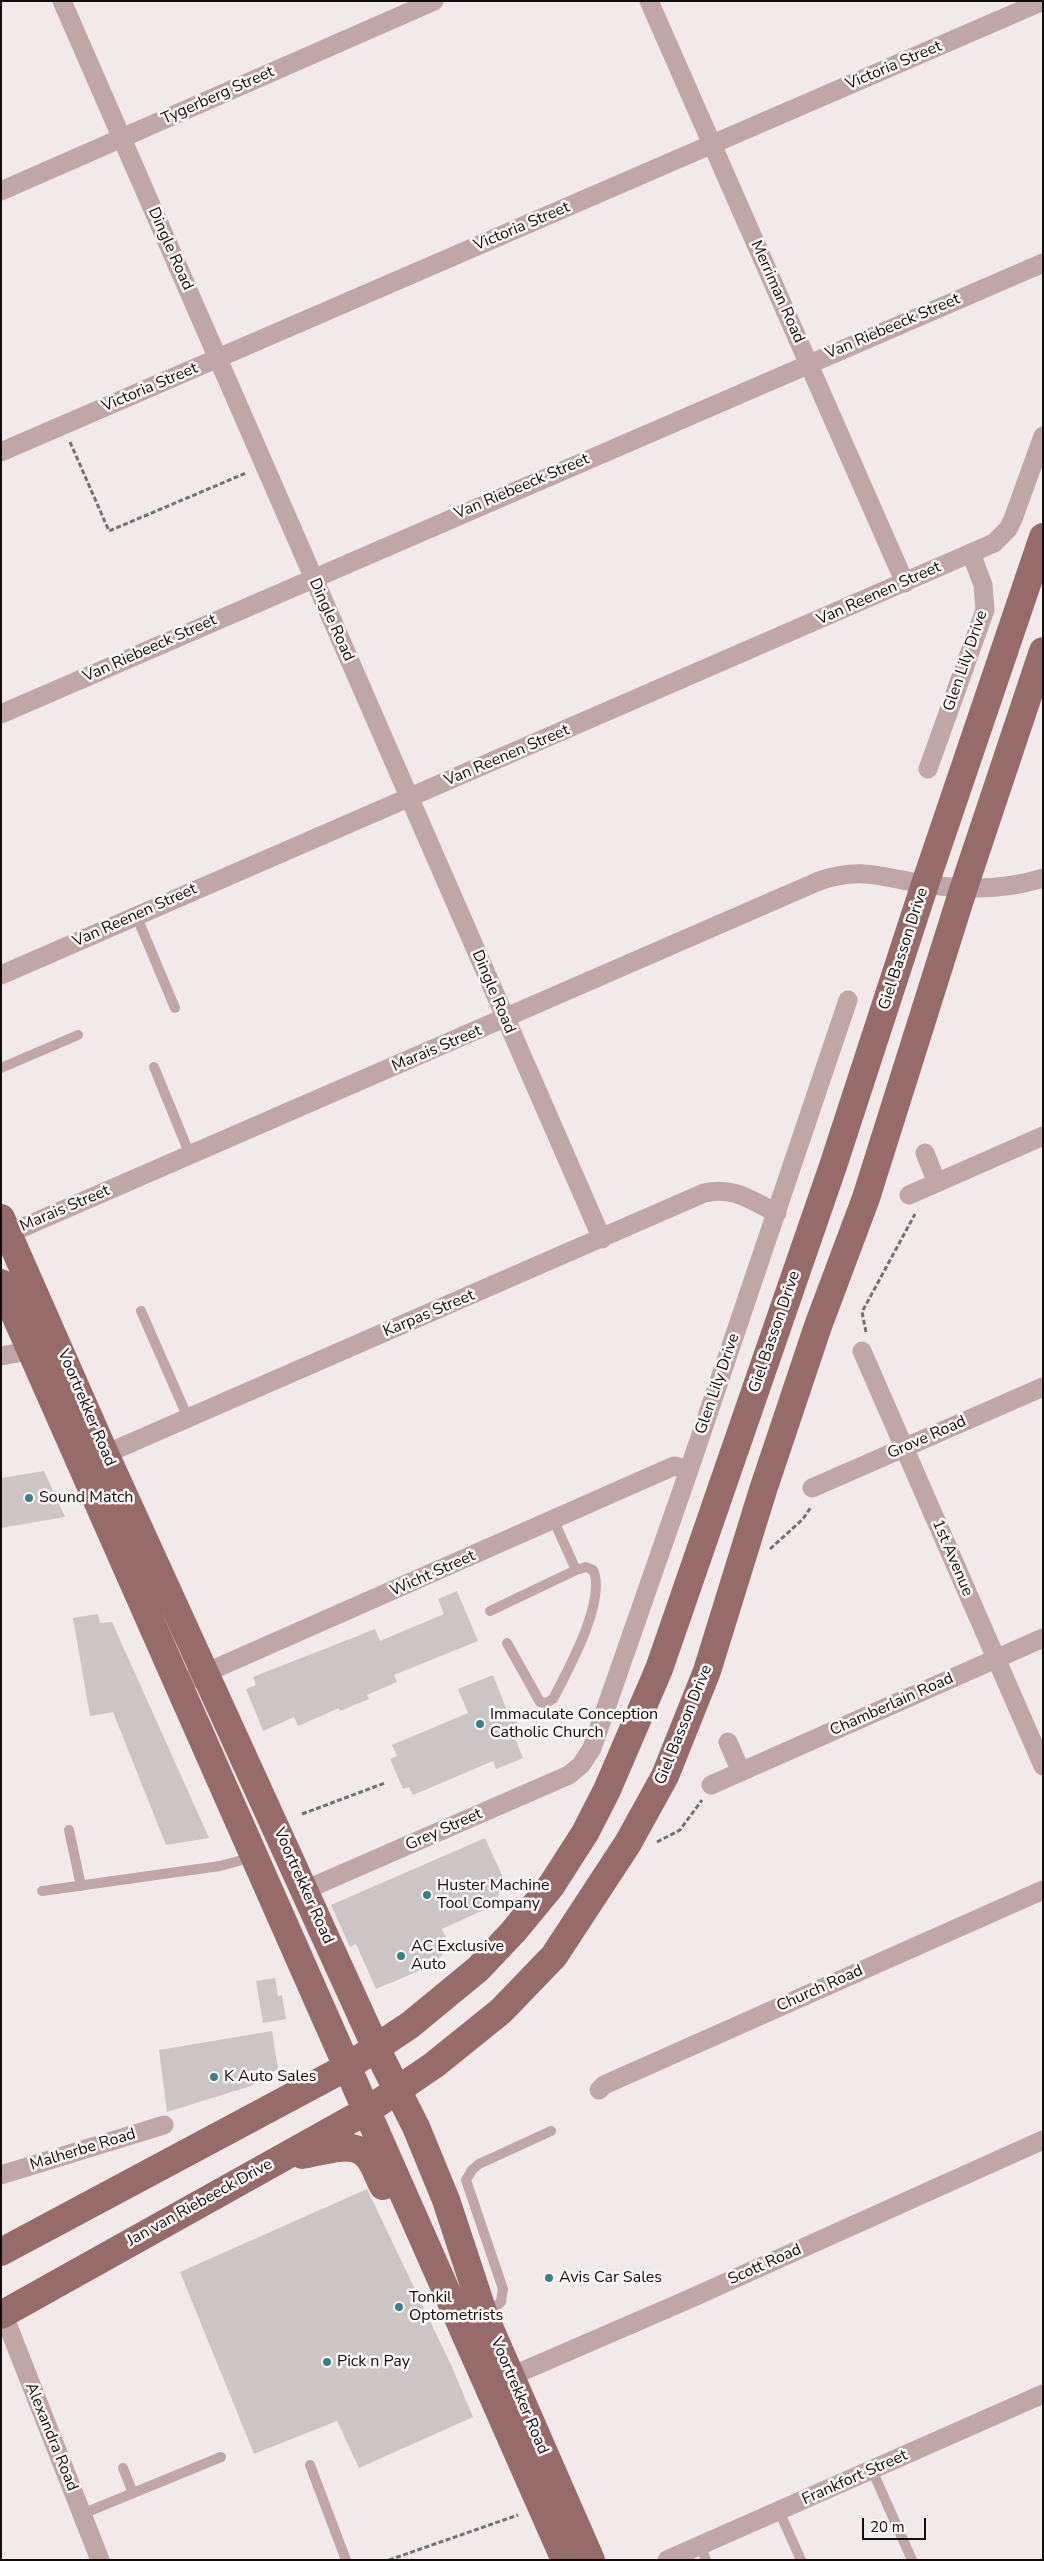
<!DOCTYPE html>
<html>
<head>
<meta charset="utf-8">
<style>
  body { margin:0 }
  #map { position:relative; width:1044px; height:2561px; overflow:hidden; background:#f2eaea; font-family:"Nunito Sans",sans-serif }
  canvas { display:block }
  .frame { position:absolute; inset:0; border:2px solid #0f0c0c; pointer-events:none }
  .scale { position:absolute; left:862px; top:2518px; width:64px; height:22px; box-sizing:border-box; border:2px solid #0f0c0c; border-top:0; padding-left:6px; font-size:15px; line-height:18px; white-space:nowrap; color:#0f0c0c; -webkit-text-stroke:4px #fef8f8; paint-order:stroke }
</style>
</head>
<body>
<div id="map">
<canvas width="1044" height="2561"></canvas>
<div class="frame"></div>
<div class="scale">20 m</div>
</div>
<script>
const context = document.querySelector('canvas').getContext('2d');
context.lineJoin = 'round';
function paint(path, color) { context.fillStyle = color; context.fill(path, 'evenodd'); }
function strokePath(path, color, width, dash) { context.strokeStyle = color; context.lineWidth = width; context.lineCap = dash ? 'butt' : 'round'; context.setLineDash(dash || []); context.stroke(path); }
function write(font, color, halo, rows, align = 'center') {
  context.font = font + ' "Nunito Sans",sans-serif'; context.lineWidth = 5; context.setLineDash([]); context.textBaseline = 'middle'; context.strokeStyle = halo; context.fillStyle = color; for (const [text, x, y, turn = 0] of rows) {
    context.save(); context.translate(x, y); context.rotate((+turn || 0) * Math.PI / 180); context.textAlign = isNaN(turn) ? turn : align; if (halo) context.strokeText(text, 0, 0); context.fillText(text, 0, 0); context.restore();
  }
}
const building = new Path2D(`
  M44 1471 65 1517 1 1528V1478Z
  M457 1591 478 1641 394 1675 397 1682 367 1695 369 1699 340 1711 339 1708 298 1726 294 1717 263 1731 246 1689 256 1685 253 1677 375 1629 380 1641 444 1614 438 1599Z
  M98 1614 100 1623 112 1622 209 1838 166 1845 113 1712 90 1716 73 1618Z
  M493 1675 508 1713 512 1711 522 1735 515 1738 523 1758 496 1769 493 1761 413 1795 409 1787 403 1789 390 1759 397 1756 392 1745 468 1713 458 1689Z
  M485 1838 506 1884 490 1907 442 1929 450 1946 433 1965 376 1989 356 1944 350 1947 331 1905Z
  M275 1978 278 1996 282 1995 286 2019 263 2023 256 1981Z
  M272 2031 278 2069 251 2086 167 2112 159 2050Z
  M367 2189 452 2367 473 2417 359 2468 337 2421 254 2454 180 2272Z`);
const path = new Path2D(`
  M70 442 109 531 246 473
  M866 1332 862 1312 915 1214
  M770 1549 803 1519 811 1507
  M302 1814 385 1783
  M657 1842 680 1830 702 1800
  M389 2560 518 2515`);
const service = new Path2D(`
  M136 915 175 1008
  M154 1067 190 1155
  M1 1068 78 1035
  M141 1311 188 1418
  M554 1521 576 1570
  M490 1611 576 1570 586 1567 593 1570C607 1600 568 1670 553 1699L546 1703 540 1702 507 1643
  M69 1830 81 1886
  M42 1891 220 1866 253 1857
  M485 2315 501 2302 503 2289 466 2180 472 2170 479 2164 551 2131
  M310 2465 346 2560
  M123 2468 133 2493
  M872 2470 912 2560
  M779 2511 801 2560
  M82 2514 221 2457
  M700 2545 706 2560`);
const minor = new Path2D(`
  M62 1 602 1239
  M649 1 905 583
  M1 191 434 1
  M1 452 1043 1
  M1 714 1043 263
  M928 769 985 610 983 585 971 553
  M1 975 994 543 1008 529 1013 519 1043 436
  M925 1153 937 1183
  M909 1195 1043 1136
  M1 1237 819 881C862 866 883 878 925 884 964 890 1005 890 1043 878
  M862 1351 1043 1766
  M1 1356 29 1351 41 1346
  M94 1459 704 1193C734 1186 750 1200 777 1213
  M812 1488 1043 1387
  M178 1685 674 1466 689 1470
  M728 1742 741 1772
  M711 1785 1043 1638
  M305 1890 569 1775 581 1765 592 1748 689 1470 848 1000
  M599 2090 604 2085 1043 1890
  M1 2175 164 2125
  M1 2308 100 2560
  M500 2381 687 2300 1043 2140
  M667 2560 1043 2394`);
const primary = new Path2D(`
  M1 1218 105 1454 376 2048 416 2127 446 2200 484 2315 591 2560
  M1 1283 565 2560
  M302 2155C321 2152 351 2140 366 2155 374 2162 378 2177 383 2186
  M1 2252 347 2067 410 2025 478 1969 513 1932 551 1886 585 1833 607 1790 659 1669 833 1166 925 884 1043 537
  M1 2315 368 2110 434 2065 501 2011 554 1956 628 1843 665 1776 707 1671 763 1490 818 1326 866 1198 964 887 1043 651`);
const markers = [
  [29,1498,5,"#398188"],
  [480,1724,5,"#398188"],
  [427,1895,5,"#398188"],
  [401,1956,5,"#398188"],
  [214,2077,5,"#398188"],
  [549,2278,5,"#398188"],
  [399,2307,5,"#398188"],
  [327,2362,5,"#398188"]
];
const streetNames = [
  ["Victoria Street",894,66,-23],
  ["Tygerberg Street",218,96,-24],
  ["Victoria Street",522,227,-23],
  ["Dingle Road",170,249,66],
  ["Merriman Road",777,292,66],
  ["Van Riebeeck Street",893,327,-23],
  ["Victoria Street",150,388,-23],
  ["Van Riebeeck Street",522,487,-23],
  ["Van Reenen Street",879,594,-24],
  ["Dingle Road",331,620,66],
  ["Van Riebeeck Street",150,649,-24],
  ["Glen Lily Drive",966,661,-71],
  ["Van Reenen Street",507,756,-23],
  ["Van Reenen Street",135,916,-24],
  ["Giel Basson Drive",904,949,-72],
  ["Dingle Road",493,992,67],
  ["Marais Street",437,1049,-23],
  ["Marais Street",65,1209,-23],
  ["Karpas Street",429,1314,-23],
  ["Giel Basson Drive",775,1332,-71],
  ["Glen Lily Drive",718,1384,-71],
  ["Voortrekker Road",86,1408,67],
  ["Grove Road",927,1438,-24],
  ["1st Avenue",952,1558,67],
  ["Wicht Street",433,1574,-24],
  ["Chamberlain Road",892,1705,-24],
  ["Giel Basson Drive",684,1725,-68],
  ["Grey Street",444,1830,-24],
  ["Voortrekker Road",303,1886,66],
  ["Church Road",820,1989,-24],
  ["Malherbe Road",83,2150,-17],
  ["Jan van Riebeeck Drive",200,2203,-29],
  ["Scott Road",765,2265,-24],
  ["Voortrekker Road",519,2396,67],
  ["Alexandra Road",51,2437,68],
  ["Frankfort Street",855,2478,-24]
];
const poiNames = [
  ["Sound Match",39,1498],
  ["Immaculate Conception",490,1715],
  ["Catholic Church",490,1733],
  ["Huster Machine",437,1886],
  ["Tool Company",437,1904],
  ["AC Exclusive",411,1947],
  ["Auto",411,1965],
  ["K Auto Sales",224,2077],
  ["Avis Car Sales",559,2278],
  ["Tonkil",409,2298],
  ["Optometrists",409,2316],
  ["Pick n Pay",337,2362]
];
paint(building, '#cdc5c5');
strokePath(path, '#767171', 3, [5, 2.5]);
strokePath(service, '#c0a6a6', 10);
strokePath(minor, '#c0a6a6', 19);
strokePath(primary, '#986b6b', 28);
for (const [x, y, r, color] of markers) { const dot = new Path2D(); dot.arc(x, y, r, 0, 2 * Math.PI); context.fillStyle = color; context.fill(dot); strokePath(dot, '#fef8f8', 2); }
write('16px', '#0f0c0c', '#fef8f8', streetNames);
write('16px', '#0f0c0c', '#fef8f8', poiNames, 'left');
</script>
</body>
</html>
